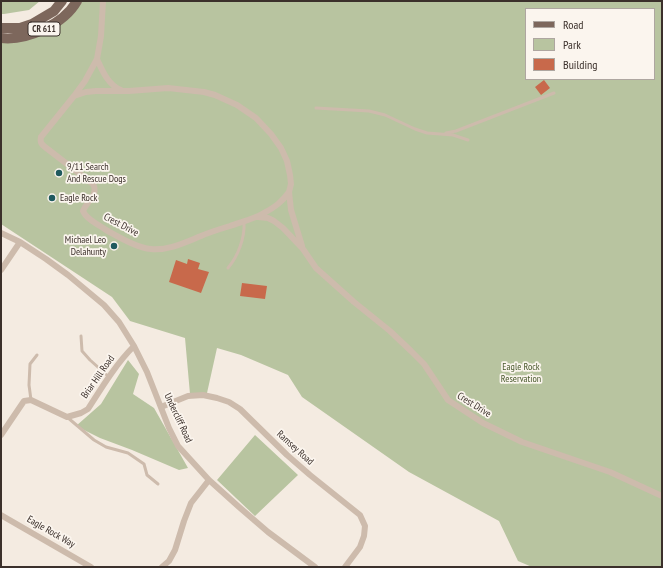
<!DOCTYPE html>
<html>
<head>
<meta charset="utf-8">
<style>
  body { margin:0 }
  #map { position:relative; width:663px; height:568px; overflow:hidden; background:#f4ebe1; font-family:"PT Sans Narrow",sans-serif }
  canvas { display:block }
  .frame { position:absolute; inset:0; border:2px solid #3b302b; pointer-events:none }
  .legend { position:absolute; left:525px; top:8px; width:130px; height:72px; box-sizing:border-box; background:#fbf5ee; border:1px solid #aea6a0; margin:0; padding:5px 7px; list-style:none; font-size:12px; color:#3b302b }
  .legend li { display:flex; align-items:center; gap:8px; height:20px }
  .legend b { width:20px; border:1px solid #aea6a0 }
</style>
</head>
<body>
<div id="map">
<canvas width="663" height="568"></canvas>
<div class="frame"></div>
<ul class="legend">
<li><b style="height:5px;background:#7d675c"></b>Road</li>
<li><b style="height:11px;background:#b8c4a0"></b>Park</li>
<li><b style="height:11px;background:#c8694b"></b>Building</li>
</ul>
</div>
<script>
const context = document.querySelector('canvas').getContext('2d');
context.lineJoin = 'round';
function paint(path, color) { context.fillStyle = color; context.fill(path, 'evenodd'); }
function strokePath(path, color, width, dash) { context.strokeStyle = color; context.lineWidth = width; context.lineCap = dash ? 'butt' : 'round'; context.setLineDash(dash || []); context.stroke(path); }
function write(font, color, halo, rows, align = 'center') {
  context.font = font + ' "PT Sans Narrow",sans-serif'; context.lineWidth = 3.5; context.setLineDash([]); context.textBaseline = 'middle'; context.strokeStyle = halo; context.fillStyle = color; for (const [text, x, y, turn = 0] of rows) {
    context.save(); context.translate(x, y); context.rotate((+turn || 0) * Math.PI / 180); context.textAlign = isNaN(turn) ? turn : align; if (halo) context.strokeText(text, 0, 0); context.fillText(text, 0, 0); context.restore();
  }
}
const green = new Path2D(`
  M1 1H40L29 10 4 14H1Z
  M73 1H662V567H532L518 561 499 521 409 472 302 397 288 375 241 355 217 348 207 393 190 394 185 338 130 321 112 297 1 224V37L57 22ZM526 9H654V79H526Z
  M128 360 139 374 133 394 154 408 188 468 179 470 132 450 100 438 76 426 101 404Z
  M255 435 298 475 255 516 217 480Z`);
const building = new Path2D(`
  M544 80 550 88 541 95 535 87Z
  M188 259 200 263 198 269 209 272 201 293 169 282 176 260 187 264Z
  M242 283 267 286 265 299 240 296Z`);
const service = new Path2D(`
  M316 108 369 111 385 115 415 129 427 133 453 135 468 140
  M446 133 456 131 554 93
  M228 268C238 256 245 238 244 222
  M81 336 82 351 90 360 109 377
  M31 400 29 385 30 364 37 355
  M67 417 94 440 106 447 128 453 144 464 147 475 158 484`);
const minor = new Path2D(`
  M103 1 101 36 97 59 85 81 74 96 41 137C40 142 41 144 45 147L93 184C99 194 87 201 83 211 86 219 99 225 106 230 119 237 137 248 151 249 168 251 186 242 201 236 210 232 220 229 230 226 241 222 254 219 264 213 275 207 282 202 289 192
  M97 59C102 70 108 85 121 90
  M74 96 86 92 96 91H129L168 88 204 92 215 95 237 105 256 118 271 134 281 148 287 161 290 175 291 184 289 192 291 210 302 246
  M258 217 268 218 274 221 283 228 303 249 316 268 354 302 390 331 411 351 424 364 448 400 483 423 522 442 610 472 662 496
  M1 233 20 242 46 259 68 275 104 305 119 322 134 346 147 372 169 428 178 446 209 480 239 507 268 532 315 567
  M1 270 20 242
  M161 407 188 396 203 395 217 398 229 402 240 409 287 455 310 475 360 515 365 526 364 536 360 547 345 567
  M1 435 24 401 31 400 67 417 81 413 88 409C102 387 116 364 134 346
  M1 515 91 567
  M162 567 169 561 175 550 184 521 191 503 209 480`);
const primary = new Path2D(`
  M1 28H20L32 24 54 11 62 1
  M1 38C27 41 64 24 77 1`);
const markers = [
  [59,173,4,"#1f5a5e"],
  [52,198,4,"#1f5a5e"],
  [114,246,4,"#1f5a5e"]
];
const shields = [
  [44,29,32]
];
const shieldNames = [
  ["CR 611",44,29]
];
const poiNames = [
  ["9/11 Search",67,167],
  ["And Rescue Dogs",67,179],
  ["Eagle Rock",60,198],
  ["Michael Leo",106,240,"right"],
  ["Delahunty",106,252,"right"]
];
const streetNames = [
  ["Crest Drive",121,225,28],
  ["Briar Hill Road",98,377,-55],
  ["Crest Drive",474,405,32],
  ["Undercliff Road",178,418,65],
  ["Ramsey Road",295,448,42],
  ["Eagle Rock Way",51,532,30]
];
const parkNames = [
  ["Eagle Rock",521,367],
  ["Reservation",521,379]
];
paint(green, '#b8c4a0');
paint(building, '#c8694b');
strokePath(service, '#cdbbac', 3);
strokePath(minor, '#cdbbac', 6);
strokePath(primary, '#7d675c', 10);
for (const [x, y, r, color] of markers) { const dot = new Path2D(); dot.arc(x, y, r, 0, 2 * Math.PI); context.fillStyle = color; context.fill(dot); strokePath(dot, '#fbf5ee', 1.5); }
for (const [x, y, w] of shields) { const box = new Path2D(); box.roundRect(x - w / 2, y - 7, w, 14, 3); context.fillStyle = '#fbf5ee'; context.fill(box); strokePath(box, '#3b302b', 1); }
write('bold 9px', '#3b302b', null, shieldNames);
write('10px', '#3b302b', '#fbf5ee', poiNames, 'left');
write('10px', '#3b302b', '#fbf5ee', streetNames);
write('10px', '#4a5a2e', '#fbf5ee', parkNames);
</script>
</body>
</html>
